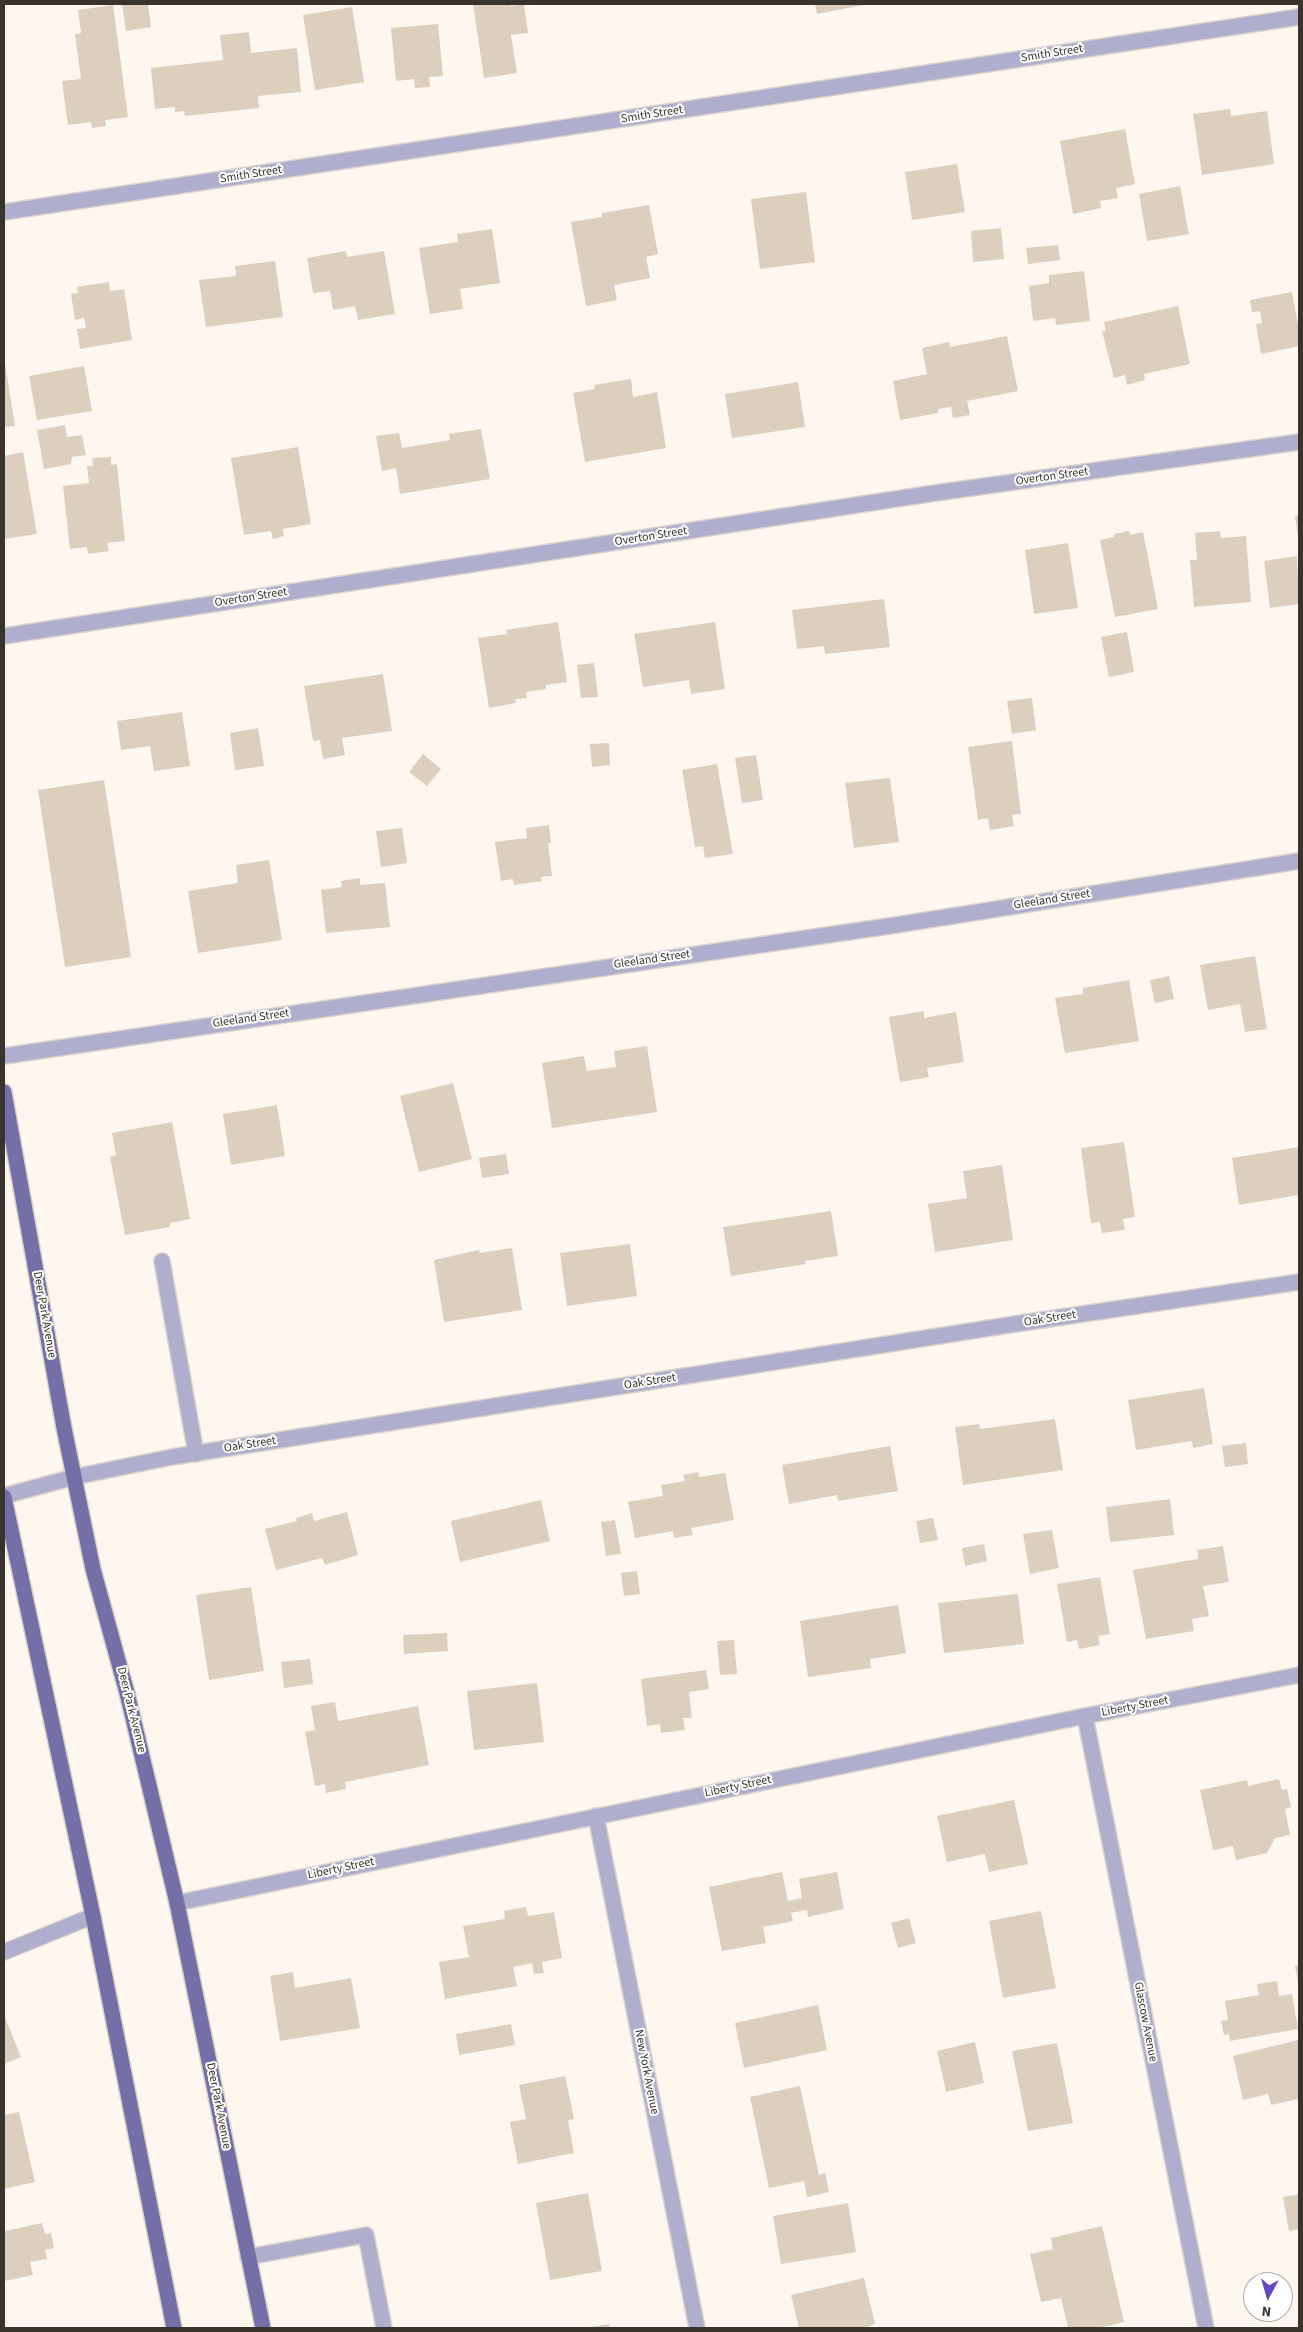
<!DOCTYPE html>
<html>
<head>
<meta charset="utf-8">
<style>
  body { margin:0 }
  #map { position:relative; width:1303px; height:2332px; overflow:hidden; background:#fdf7f0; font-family:"Source Sans 3",sans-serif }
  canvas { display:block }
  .frame { position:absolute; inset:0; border:5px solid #38332c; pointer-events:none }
  .north { position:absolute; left:1243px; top:2272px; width:50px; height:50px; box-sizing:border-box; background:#fff; border:1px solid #afadab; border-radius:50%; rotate:186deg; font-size:14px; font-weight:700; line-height:20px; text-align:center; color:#38332c }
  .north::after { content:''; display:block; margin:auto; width:18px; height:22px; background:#634ac3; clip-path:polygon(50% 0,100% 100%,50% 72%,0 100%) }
</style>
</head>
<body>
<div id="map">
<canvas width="1303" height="2332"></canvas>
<div class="frame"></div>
<div class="north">N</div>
</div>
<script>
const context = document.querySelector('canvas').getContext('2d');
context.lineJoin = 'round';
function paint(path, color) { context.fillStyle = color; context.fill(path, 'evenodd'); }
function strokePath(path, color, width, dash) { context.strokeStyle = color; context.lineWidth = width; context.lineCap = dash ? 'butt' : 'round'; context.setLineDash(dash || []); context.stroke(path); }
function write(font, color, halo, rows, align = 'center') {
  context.font = font + ' "Source Sans 3",sans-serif'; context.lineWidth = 4; context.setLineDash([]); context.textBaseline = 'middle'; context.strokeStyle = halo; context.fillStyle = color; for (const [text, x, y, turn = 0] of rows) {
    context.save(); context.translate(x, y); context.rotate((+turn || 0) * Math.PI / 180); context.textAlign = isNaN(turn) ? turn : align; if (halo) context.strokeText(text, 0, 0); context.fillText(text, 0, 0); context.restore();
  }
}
const building = new Path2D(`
  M122 4H148L151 27 126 31Z
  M473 4H510L511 6 524 4 528 33 511 35 517 73 484 78Z
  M815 4H863V5L817 14Z
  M113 5 128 117 105 120 106 126 92 128 91 122 68 125 62 81 81 79 75 34 81 33 78 10Z
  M352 7 364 82 315 90 303 15Z
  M438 24 443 76 429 77 430 87 415 88 414 79 396 81 391 28Z
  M249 32 251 53 297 48 301 92 258 96 259 108 185 116 184 111 175 112V107L155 109 151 68 223 60 220 35Z
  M1230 109 1231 116 1267 111 1274 164 1202 175 1193 114Z
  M1125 129 1135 184 1116 188 1118 198 1100 201 1101 208 1073 214 1060 141Z
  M957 164 965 212 912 220 905 172Z
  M1180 186 1189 234 1147 241 1139 194Z
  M806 192 815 262 760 269 751 199Z
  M649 205 658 254 646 257 650 278 614 285 617 300 586 306 571 222 602 217V213Z
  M1001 228 1004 259 973 262 971 231Z
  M492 229 500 283 460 289 463 309 430 314 419 248 458 242 457 234Z
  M1058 245 1060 260 1028 264 1026 248Z
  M346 251 347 257 384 251 395 314 358 320 355 306 333 310 330 291 313 293 307 258Z
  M275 261 283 317 206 327 199 280 236 276 235 266Z
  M1084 271 1090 321 1056 325 1055 318 1033 321 1029 286 1049 283V275Z
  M109 282 110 291 124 289 132 340 80 349 77 329 86 328 84 318 75 320 71 294 78 293 77 287Z
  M1292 292 1299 329V346L1261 354 1256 324 1262 323 1260 311 1252 312 1250 300Z
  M1178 306 1190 364 1144 374 1145 380 1127 385 1125 375 1114 378 1102 331H1106L1104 322Z
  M1007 336 1018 391 967 401 970 415 953 418 951 407 938 409V413L900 420 893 381 927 374 922 348 949 342 950 347Z
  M4 357 15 426 4 427Z
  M84 366 92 411 37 420 29 376Z
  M631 379 633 397 657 392 666 448 585 462 573 393 595 389 594 385Z
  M798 382 805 427 732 438 725 394Z
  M65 425 67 437 82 435 86 455 72 457 71 464 44 469 37 430Z
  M481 429 490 479 400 494 396 468 382 471 376 436 399 433 402 448 450 440 449 434Z
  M298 447 311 524 283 529 284 536 273 539 271 531 244 535 231 458Z
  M23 452 37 534 4 539V456Z
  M111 457V465L117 464 125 541 107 543 109 551 88 554 87 547 70 549 63 486 89 483 87 466H93L92 458Z
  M1299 515V536H1298L1295 516Z
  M1129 531 1130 535 1143 532 1158 609 1115 617 1100 540 1114 537V534Z
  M1220 531 1221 538 1246 536 1251 602 1194 607 1190 560H1197L1195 533Z
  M1068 543 1078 608 1034 614 1025 550Z
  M1297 556 1299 604 1270 608 1264 561Z
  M884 599 890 647 825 654 824 646 797 649 792 610Z
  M558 622 567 682 546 685V689L526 692 527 698 515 699 516 703 489 708 478 638 507 634 506 630Z
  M715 622 725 689 691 694 689 680 643 687 634 634Z
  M1127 632 1134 672 1109 677 1101 637Z
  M594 663 598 697 581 698 577 665Z
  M383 674 392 731 342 738 345 755 323 759 320 740 313 741 304 686Z
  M1032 698 1036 730 1012 734 1007 701Z
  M182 712 190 766 154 771 150 746 121 750 117 721Z
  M258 728 264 766 235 770 230 733Z
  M1012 741 1021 814 1012 815 1014 826 990 830 988 818 978 820 968 747Z
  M609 743 610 765 592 767 590 744Z
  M423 754 441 769 427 786 409 772Z
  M756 755 763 800 742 803 735 758Z
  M717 764 733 854 705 858 703 846 695 847 682 770Z
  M890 778 899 842 854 848 845 783Z
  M104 780 131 957 65 967 38 790Z
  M549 825 551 843H548L552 876 541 877 542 881 514 885 513 879 501 881 495 842 527 838 526 828Z
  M402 828 407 863 381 867 376 831Z
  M269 860 282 940 198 953 188 891 238 883 236 865Z
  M360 878V885L385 883 390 927 326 933 321 890 342 887 341 881Z
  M1255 956 1267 1029 1245 1032 1240 1004 1208 1010 1200 965Z
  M1169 976 1174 999 1155 1003 1150 980Z
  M1129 980 1139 1041 1065 1053 1055 998 1083 994V988Z
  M924 1011V1018L956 1012 964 1062 927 1068 929 1077 900 1082 889 1017Z
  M647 1046 657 1112 552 1128 542 1063 584 1056 587 1071 616 1067 614 1051Z
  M453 1083 472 1159 419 1172 400 1096Z
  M277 1105 285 1156 231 1165 223 1114Z
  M172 1122 190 1219 170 1223V1227L125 1235 110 1157 116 1155 112 1133Z
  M1124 1142 1135 1217 1123 1219 1125 1230 1102 1233 1100 1222 1091 1223 1081 1148Z
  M1299 1147V1195L1239 1205 1232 1158Z
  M506 1154 509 1174 482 1178 479 1158Z
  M1002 1165 1013 1240 935 1252 928 1204 967 1198 963 1171Z
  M831 1211 838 1256 805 1261 806 1264 731 1276 723 1227Z
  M630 1244 637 1296 567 1306 560 1253Z
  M512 1248 522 1310 444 1322 434 1260 479 1250 480 1253Z
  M1204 1388 1213 1444 1193 1448 1192 1441 1136 1450 1128 1400Z
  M1055 1419 1063 1470 963 1485 955 1427 979 1424 980 1429Z
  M1246 1443 1248 1464 1225 1467 1222 1446Z
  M890 1446 898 1491 838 1501 837 1495 789 1504 782 1465Z
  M698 1472 699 1477 725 1473 734 1520 691 1528 693 1535 674 1538 673 1531 635 1538 628 1502 663 1496 661 1485 685 1481 683 1475Z
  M1170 1499 1174 1535 1110 1542 1106 1507Z
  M541 1500 550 1541 460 1562 451 1521Z
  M347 1512 358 1555 325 1565 322 1558 276 1570 265 1529 297 1521 296 1518 312 1513 314 1521Z
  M933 1518 938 1540 920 1543 916 1521Z
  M615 1520 621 1554 606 1556 601 1522Z
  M1052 1530 1059 1568 1030 1574 1023 1534Z
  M984 1544 987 1561 965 1566 962 1548Z
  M1223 1546 1229 1582 1203 1586 1209 1616 1192 1619 1194 1631 1146 1639 1133 1570 1198 1559 1197 1550Z
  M637 1571 640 1594 624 1596 621 1573Z
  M1100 1577 1110 1634 1098 1636 1100 1645 1079 1649 1077 1640 1067 1642 1057 1584Z
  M251 1587 264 1671 209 1680 196 1595Z
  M1018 1594 1024 1644 944 1653 938 1603Z
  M898 1605 906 1653 870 1659 871 1668 808 1677 800 1621Z
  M447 1633 448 1651 404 1654 403 1635Z
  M734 1640 737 1674 720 1675 717 1641Z
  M310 1659 313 1684 284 1688 281 1662Z
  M706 1670 709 1689 689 1692 692 1718H683L685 1730 661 1733 660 1724 647 1726 641 1679Z
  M537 1683 544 1742 474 1750 467 1691Z
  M335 1702 338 1721 418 1706 429 1765 345 1782 346 1789 326 1793 325 1784 315 1786 305 1732 315 1730 311 1706Z
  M1279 1779 1282 1790 1287 1789 1291 1807 1285 1809 1290 1835 1275 1838 1267 1853 1236 1860 1233 1846 1213 1850 1200 1790 1247 1780 1248 1786Z
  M1014 1800 1028 1864 989 1872 985 1854 947 1862 937 1816Z
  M782 1872 788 1901 802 1898 799 1879 837 1872 844 1909 808 1917 807 1910 791 1913 793 1921 763 1927 766 1943 722 1951 709 1887Z
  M526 1907 528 1916 554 1912 562 1958 542 1962 544 1973 534 1974 532 1963 513 1967 517 1986 445 1999 439 1962 469 1957 463 1926 505 1919 504 1911Z
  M1041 1911 1056 1988 1003 1998 989 1921Z
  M909 1918 916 1943 898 1948 891 1923Z
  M1299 1965V1982H1298L1295 1966Z
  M293 1972 295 1988 351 1978 360 2028 280 2041 270 1976Z
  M1277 1981 1279 1996 1292 1994 1298 2029 1230 2041 1229 2034 1224 2035 1221 2021 1228 2020 1225 2001 1259 1995 1257 1984Z
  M818 2005 827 2050 744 2068 735 2023Z
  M4 2015 21 2057 4 2064Z
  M511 2024 515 2045 459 2055 456 2034Z
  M1298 2040 1299 2099 1271 2105 1268 2094 1243 2100 1233 2056Z
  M975 2042 984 2083 946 2092 937 2051Z
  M1057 2043 1073 2123 1028 2131 1012 2051Z
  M565 2076 574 2119 568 2120 574 2153 518 2164 510 2122 526 2119 519 2085Z
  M800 2086 819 2175 825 2173 829 2192 807 2197 804 2181 769 2188 750 2097Z
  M19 2112 35 2182 4 2189V2115Z
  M588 2193 602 2271 550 2280 536 2203Z
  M1299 2194V2229L1289 2231 1283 2197Z
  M848 2203 856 2252 781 2264 773 2216Z
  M42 2223 45 2234 51 2233 54 2248 45 2250 47 2259 30 2262 33 2275 4 2281 5 2231Z
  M1102 2226 1124 2322 1099 2328H1068L1061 2298 1041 2302 1030 2254 1053 2249 1051 2238Z
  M864 2278 875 2324 865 2328H799L791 2295Z
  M609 2324 610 2328H591V2327Z`);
const lane = new Path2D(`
  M162 1261 196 1454
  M248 2257 366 2235 384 2328`);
const street = new Path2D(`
  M4 212 1299 17
  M4 636 935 493 1299 442
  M4 1056 896 925 1299 861
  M4 1496 74 1477 172 1457 1015 1324 1299 1282
  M1085 1716 1206 2328
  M596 1816 697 2328
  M177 1903 1085 1716 1299 1675
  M4 1952 93 1916`);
const primary = new Path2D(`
  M4 1092 64 1428 93 1569 127 1693 177 1903 263 2328
  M4 1497 93 1916 174 2328`);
const streetNames = [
  ["Smith Street",1052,54,-9],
  ["Smith Street",652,115,-9],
  ["Smith Street",251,175,-9],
  ["Overton Street",1052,477,-8],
  ["Overton Street",651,537,-9],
  ["Overton Street",251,598,-9],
  ["Gleeland Street",1052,900,-9],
  ["Gleeland Street",652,960,-8],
  ["Gleeland Street",251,1019,-8],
  ["Deer Park Avenue",44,1315,80],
  ["Oak Street",1050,1319,-9],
  ["Oak Street",650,1382,-9],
  ["Oak Street",250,1445,-9],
  ["Liberty Street",1135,1707,-11],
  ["Deer Park Avenue",131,1710,76],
  ["Liberty Street",738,1787,-12],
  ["Liberty Street",341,1869,-12],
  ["Glascow Avenue",1145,2022,79],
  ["New York Avenue",646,2072,79],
  ["Deer Park Avenue",218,2106,79]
];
paint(building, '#ddcfbd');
strokePath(lane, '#dad4cd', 18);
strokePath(street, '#dad4cd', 18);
strokePath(primary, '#dad4cd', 18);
strokePath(lane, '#afaecd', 15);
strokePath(street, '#afaecd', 15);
strokePath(primary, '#746fa6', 15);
write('12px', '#38332c', '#fff', streetNames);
</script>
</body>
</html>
